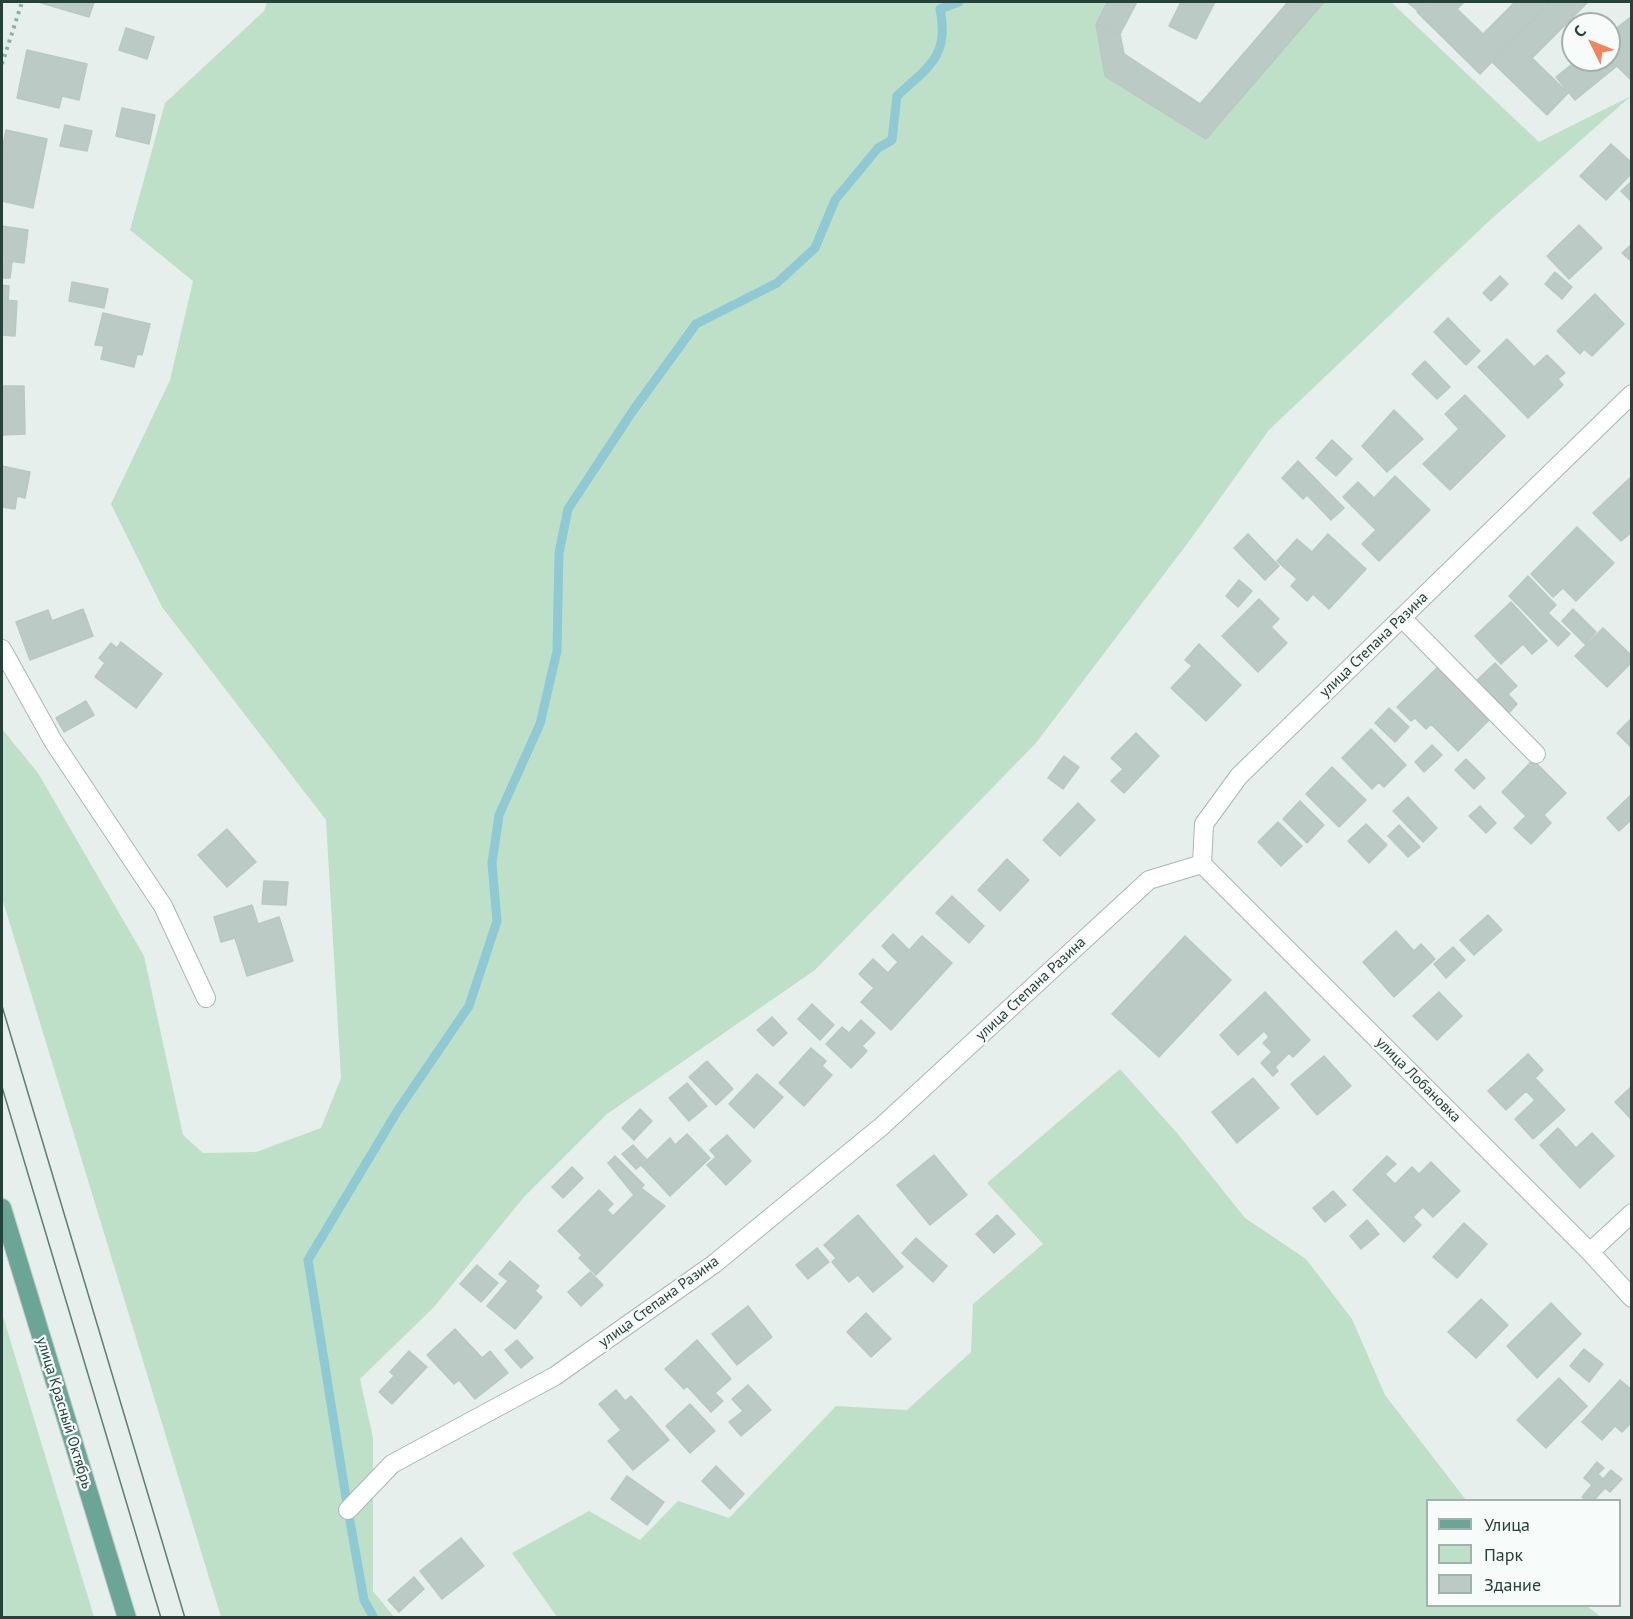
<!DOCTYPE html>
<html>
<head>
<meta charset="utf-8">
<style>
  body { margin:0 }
  #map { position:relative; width:1633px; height:1619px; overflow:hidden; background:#e6efeb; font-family:"PT Sans",sans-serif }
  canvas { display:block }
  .frame { position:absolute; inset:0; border:3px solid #24423a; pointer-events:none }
  .legend { position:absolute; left:1426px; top:1499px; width:195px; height:108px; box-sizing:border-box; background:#f7fbf9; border:2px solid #a3b1ad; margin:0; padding:8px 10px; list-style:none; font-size:18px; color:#24423a }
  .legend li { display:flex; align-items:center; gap:12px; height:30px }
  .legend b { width:30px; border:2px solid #a3b1ad }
  .north { position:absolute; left:1561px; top:12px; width:60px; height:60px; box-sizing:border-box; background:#f7fbf9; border:2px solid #a3b1ad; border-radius:50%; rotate:313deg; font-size:16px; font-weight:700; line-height:24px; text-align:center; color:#24423a }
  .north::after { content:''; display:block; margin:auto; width:21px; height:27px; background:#f4845f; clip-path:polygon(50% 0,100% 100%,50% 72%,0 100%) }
</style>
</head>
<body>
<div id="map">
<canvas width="1633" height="1619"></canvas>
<div class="frame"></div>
<ul class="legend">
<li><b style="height:8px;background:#6aa596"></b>Улица</li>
<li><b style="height:16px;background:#bfe0c8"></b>Парк</li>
<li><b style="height:16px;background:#bbcac4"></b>Здание</li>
</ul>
<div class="north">С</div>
</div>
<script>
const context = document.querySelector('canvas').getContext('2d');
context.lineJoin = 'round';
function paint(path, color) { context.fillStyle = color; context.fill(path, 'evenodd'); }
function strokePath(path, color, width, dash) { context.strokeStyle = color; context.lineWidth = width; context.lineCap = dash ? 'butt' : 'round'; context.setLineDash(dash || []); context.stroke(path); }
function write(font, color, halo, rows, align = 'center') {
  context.font = font + ' "PT Sans",sans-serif'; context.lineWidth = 4.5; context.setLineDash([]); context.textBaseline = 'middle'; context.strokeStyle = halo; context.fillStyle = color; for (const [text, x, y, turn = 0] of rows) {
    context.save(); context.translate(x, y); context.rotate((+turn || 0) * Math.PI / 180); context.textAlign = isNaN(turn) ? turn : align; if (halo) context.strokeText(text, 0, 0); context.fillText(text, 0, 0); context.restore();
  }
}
const green = new Path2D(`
  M267 2H1106L1096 23 1105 76 1206 139 1324 2H1391L1539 142 1631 96 1488 222 1269 430 1190 540 1036 743 815 970 607 1114 524 1197 434 1307 360 1379 373 1438V1591L394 1617H221L2 898V729L38 773 144 956 183 1135 203 1153 256 1152 321 1128 341 1078 326 820 162 607 111 504 170 380 193 281 130 230 165 103 264 11Z
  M1120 1069 1177 1133 1245 1218 1306 1259 1352 1319 1385 1395 1466 1500H1428V1606H1587L1601 1617H557L512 1553 589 1511 640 1540 678 1501 729 1518 836 1406 907 1410 971 1352 973 1304 1043 1244 987 1183Z
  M2 1313 94 1617H2Z`);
const stream = new Path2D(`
  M374 1618 364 1600 348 1510 308 1260 398 1110 469 1006 497 921 492 863 499 815 540 724 557 651 559 553 568 509 632 412 696 324 777 283 815 248 835 200 878 148 892 140 897 96C928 67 950 56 940 9L959 2`);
const building = new Path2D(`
  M38 2H94L89 17Z
  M1107 2H1137L1120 34 1096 24Z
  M1181 2H1215L1196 39 1169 26Z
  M1288 2H1324L1206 139 1105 76 1096 24 1120 34 1124 54 1200 104Z
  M1407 2H1427L1418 11Z
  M1427 2H1464L1457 9 1483 34 1515 2H1551L1480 74 1417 12Z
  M1551 2H1588L1532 58 1568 93 1547 115 1492 62Z
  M1632 16V81L1617 66 1575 100 1556 77 1577 60H1609V34Z
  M126 28 154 37 147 59 119 50Z
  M27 50 87 64 79 100 62 96 59 108 17 98Z
  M122 108 155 115 149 144 116 136Z
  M65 125 92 131 87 151 60 146Z
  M6 130 47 139 33 208 2 201V151Z
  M1611 144 1632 163V173L1606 200 1580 176Z
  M1631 182 1632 183V202L1621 191Z
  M1579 225 1602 248 1569 279 1547 256Z
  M2 226 28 230 24 263 2 260Z
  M1632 244V262L1622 253Z
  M2 261 12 262 10 278H2Z
  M1555 272 1572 287 1562 299 1545 284Z
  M1500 276 1508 284 1491 301 1483 293Z
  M72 282 108 289 104 308 69 301Z
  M2 285 9 286 8 301 2 300Z
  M1595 294 1624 324 1592 356 1584 349 1580 354 1557 331Z
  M2 300 17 301 15 336 2 335Z
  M103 313 150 324 142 355 137 354 134 367 101 359 104 346 95 345Z
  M1448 318 1480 351 1466 365 1434 332Z
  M1507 339 1534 367 1547 355 1565 373 1558 379 1563 385 1528 418 1478 367Z
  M1425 361 1450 387 1437 399 1412 374Z
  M2 386H24L25 434 2 435Z
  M1465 395 1505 436 1450 490 1423 464 1459 429 1445 414Z
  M1394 410 1423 439 1387 472 1362 446Z
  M1332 440 1352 459 1336 476 1316 458Z
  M1298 461 1344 508 1331 520 1307 495 1303 499 1282 478Z
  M2 466 30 472 25 498 17 496 15 509 2 507Z
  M1395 476 1430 510 1379 561 1362 544 1376 530 1343 497 1358 482 1374 498Z
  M1632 476V532L1621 541 1593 513Z
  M1577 527 1614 563 1576 601 1563 588 1553 597 1531 574Z
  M1248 534 1279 566 1265 580 1234 548Z
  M1328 534 1366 569 1329 609 1313 594 1307 601 1291 586 1297 579 1277 561 1297 539 1312 552Z
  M1528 576 1556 605 1548 613 1570 634 1558 646 1509 596Z
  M1239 580 1252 591 1238 607 1226 596Z
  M1259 599 1279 619 1271 627 1287 643 1258 672 1222 636Z
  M1511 602 1547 641 1532 654 1523 644 1501 664 1475 636Z
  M83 609 93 636 30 660 16 622 48 610 52 621Z
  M1573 609 1596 632 1585 644 1562 621Z
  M1603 628 1632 656V662L1607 687 1575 656Z
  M121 642 162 674 136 708 95 677 105 663 99 658 111 643 117 648Z
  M1199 644 1241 685 1206 721 1171 688 1192 666 1185 660Z
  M1495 663 1517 686 1508 694 1517 704 1506 716 1474 683Z
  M1441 664 1492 717 1458 751 1431 724 1426 729 1415 718 1411 721 1397 707Z
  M86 701 94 715 64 732 56 718Z
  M1389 708 1409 727 1395 742 1375 723Z
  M1632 718V748L1617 733Z
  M1371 729 1406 765 1384 787 1379 782 1372 789 1342 758Z
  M1136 733 1159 756 1124 793 1111 781 1123 769 1111 758Z
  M1432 745 1442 755 1424 772 1415 762Z
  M1064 756 1079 767 1063 789 1048 778Z
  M1466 759 1485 778 1474 789 1455 770Z
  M1533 760 1566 793 1544 815 1551 823 1531 844 1514 828 1526 816 1502 792Z
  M1332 767 1366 800 1339 827 1306 794Z
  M1632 794V823L1630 821 1619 831 1607 818Z
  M1408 797 1437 828 1423 842 1393 811Z
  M1300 801 1324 825 1307 843 1283 819Z
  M1078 803 1095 820 1060 856 1043 840Z
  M1480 806 1496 823 1486 833 1469 816Z
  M1278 822 1302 846 1281 866 1258 842Z
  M1366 824 1387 845 1369 863 1348 841Z
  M1399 825 1420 847 1408 857 1388 836Z
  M227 829 256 862 227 887 198 855Z
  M1007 859 1029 880 1000 911 978 890Z
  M264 881 288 882 286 905 262 904Z
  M952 896 984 926 969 943 936 913Z
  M252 905 258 924 279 917 293 961 247 976 235 938 221 942 214 917Z
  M1488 915 1502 930 1474 955 1460 940Z
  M1396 931 1414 951 1421 944 1435 959 1394 997 1363 962Z
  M893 934 909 950 922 936 952 963 891 1030 861 1002 874 988 859 974 873 959 888 973 898 962 882 946Z
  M1185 936 1231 980 1159 1057 1112 1014Z
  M1453 947 1465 960 1446 978 1434 964Z
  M1265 992 1310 1040 1293 1057 1289 1053 1275 1067 1278 1071 1273 1076 1261 1063 1272 1052 1263 1043 1269 1037 1264 1031 1238 1055 1220 1035Z
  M1439 992 1462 1016 1437 1040 1413 1016Z
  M812 1004 834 1025 820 1040 798 1019Z
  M772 1017 787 1033 773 1046 757 1030Z
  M861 1020 875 1033 862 1046 867 1051 851 1068 826 1044 842 1027 849 1033Z
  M811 1048 826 1061 822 1066 832 1075 804 1106 779 1083Z
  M1528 1054 1543 1070 1535 1078 1565 1110 1533 1139 1515 1119 1535 1100 1526 1091 1506 1110 1488 1091Z
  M1324 1056 1351 1086 1317 1115 1291 1084Z
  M707 1061 733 1089 716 1105 689 1077Z
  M757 1074 783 1097 754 1128 729 1104Z
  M1253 1078 1279 1108 1237 1143 1212 1112Z
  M687 1083 707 1106 689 1121 669 1098Z
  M1632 1086V1120L1615 1102Z
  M640 1109 652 1121 634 1140 622 1128Z
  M1558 1128 1576 1148 1592 1133 1614 1156 1580 1188 1540 1145Z
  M687 1134 710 1158 670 1196 641 1165 636 1169 622 1154 633 1145 647 1160 670 1138 675 1145Z
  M727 1135 751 1161 726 1185 707 1165 716 1157 710 1150Z
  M934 1155 967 1195 930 1225 897 1185Z
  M615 1156 644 1185 641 1188 665 1206 596 1275 579 1258 582 1255 558 1231 599 1190 613 1204 607 1210 613 1216 634 1195 608 1163Z
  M1387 1156 1396 1164 1385 1174 1395 1184 1412 1167 1419 1174 1431 1162 1460 1191 1433 1217 1423 1207 1413 1217 1421 1225 1404 1242 1353 1190Z
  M572 1167 583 1178 563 1198 552 1187Z
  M1333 1191 1346 1205 1325 1222 1313 1208Z
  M858 1215 903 1267 873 1292 858 1275 849 1282 832 1262 836 1258 824 1245Z
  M997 1215 1015 1234 994 1253 976 1234Z
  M1367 1220 1379 1234 1361 1249 1350 1236Z
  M1464 1223 1487 1244 1457 1278 1433 1257Z
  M916 1238 947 1266 933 1282 902 1253Z
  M817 1248 829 1262 808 1279 796 1265Z
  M510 1261 539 1286 535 1291 542 1297 515 1329 487 1306 508 1281 499 1274Z
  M477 1265 498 1283 481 1302 460 1284Z
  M590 1272 603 1285 581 1306 568 1292Z
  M1481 1299 1508 1325 1476 1358 1448 1332Z
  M1551 1303 1581 1334 1537 1378 1507 1346Z
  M748 1306 772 1337 737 1365 712 1334Z
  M866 1313 891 1339 871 1357 847 1332Z
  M455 1329 482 1358 490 1351 508 1373 475 1399 459 1380 454 1384 427 1355Z
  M517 1340 533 1358 521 1368 505 1350Z
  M697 1340 731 1379 715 1393 723 1401 711 1412 687 1386 684 1389 665 1369Z
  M1584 1349 1603 1364 1589 1382 1570 1366Z
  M409 1351 427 1367 407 1388 390 1372Z
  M394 1376 407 1388 392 1404 379 1392Z
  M1559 1378 1587 1406 1546 1448 1517 1420Z
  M1620 1380 1632 1390V1422L1622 1432 1615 1426 1602 1440 1582 1422Z
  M748 1385 771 1410 741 1436 729 1422 743 1411 732 1399Z
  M616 1390 625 1401 631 1396 669 1440 633 1470 608 1441 621 1430 599 1404Z
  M690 1404 715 1431 690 1453 666 1426Z
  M1597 1462 1604 1468 1598 1474 1603 1479 1611 1470 1622 1479 1610 1492 1605 1488 1594 1500H1586L1582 1497 1592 1485 1584 1478Z
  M716 1466 744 1494 730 1509 702 1481Z
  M627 1476 664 1502 647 1525 611 1499Z
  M461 1538 484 1566 442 1599 420 1571Z
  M414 1577 424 1589 399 1612 388 1600Z`);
const path = new Path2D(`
  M2 64 22 2`);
const minor = new Path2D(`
  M1402 618 1536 754
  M2 649 53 741 163 906 206 998
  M1202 864 1590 1252 1632 1298
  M1590 1252 1632 1213
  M348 1510 392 1464 555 1376 714 1264 882 1126 1149 880 1202 864 1204 824 1239 776 1632 394`);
const major = new Path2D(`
  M2 1208 127 1618`);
const tram = new Path2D(`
  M2 1006 185 1618
  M2 1087 161 1618`);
const streetNames = [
  ["улица Степана Разина",1374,645,-44],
  ["улица Степана Разина",1031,989,-43],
  ["улица Лобановка",1418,1080,45],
  ["улица Степана Разина",659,1302,-36],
  ["улица Красный Октябрь",64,1413,73]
];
paint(green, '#bfe0c8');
strokePath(stream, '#8ec9d4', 9);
paint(building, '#bbcac4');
strokePath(building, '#b8c9c2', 1.5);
strokePath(minor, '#a8b8b2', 20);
strokePath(major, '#c2cac8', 20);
strokePath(path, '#86b3a5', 4, [3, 4.5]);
strokePath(minor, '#fff', 18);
strokePath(major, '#6aa596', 18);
strokePath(tram, '#5f7d75', 1.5);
write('15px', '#24423a', '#f7fbf9', streetNames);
</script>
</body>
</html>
